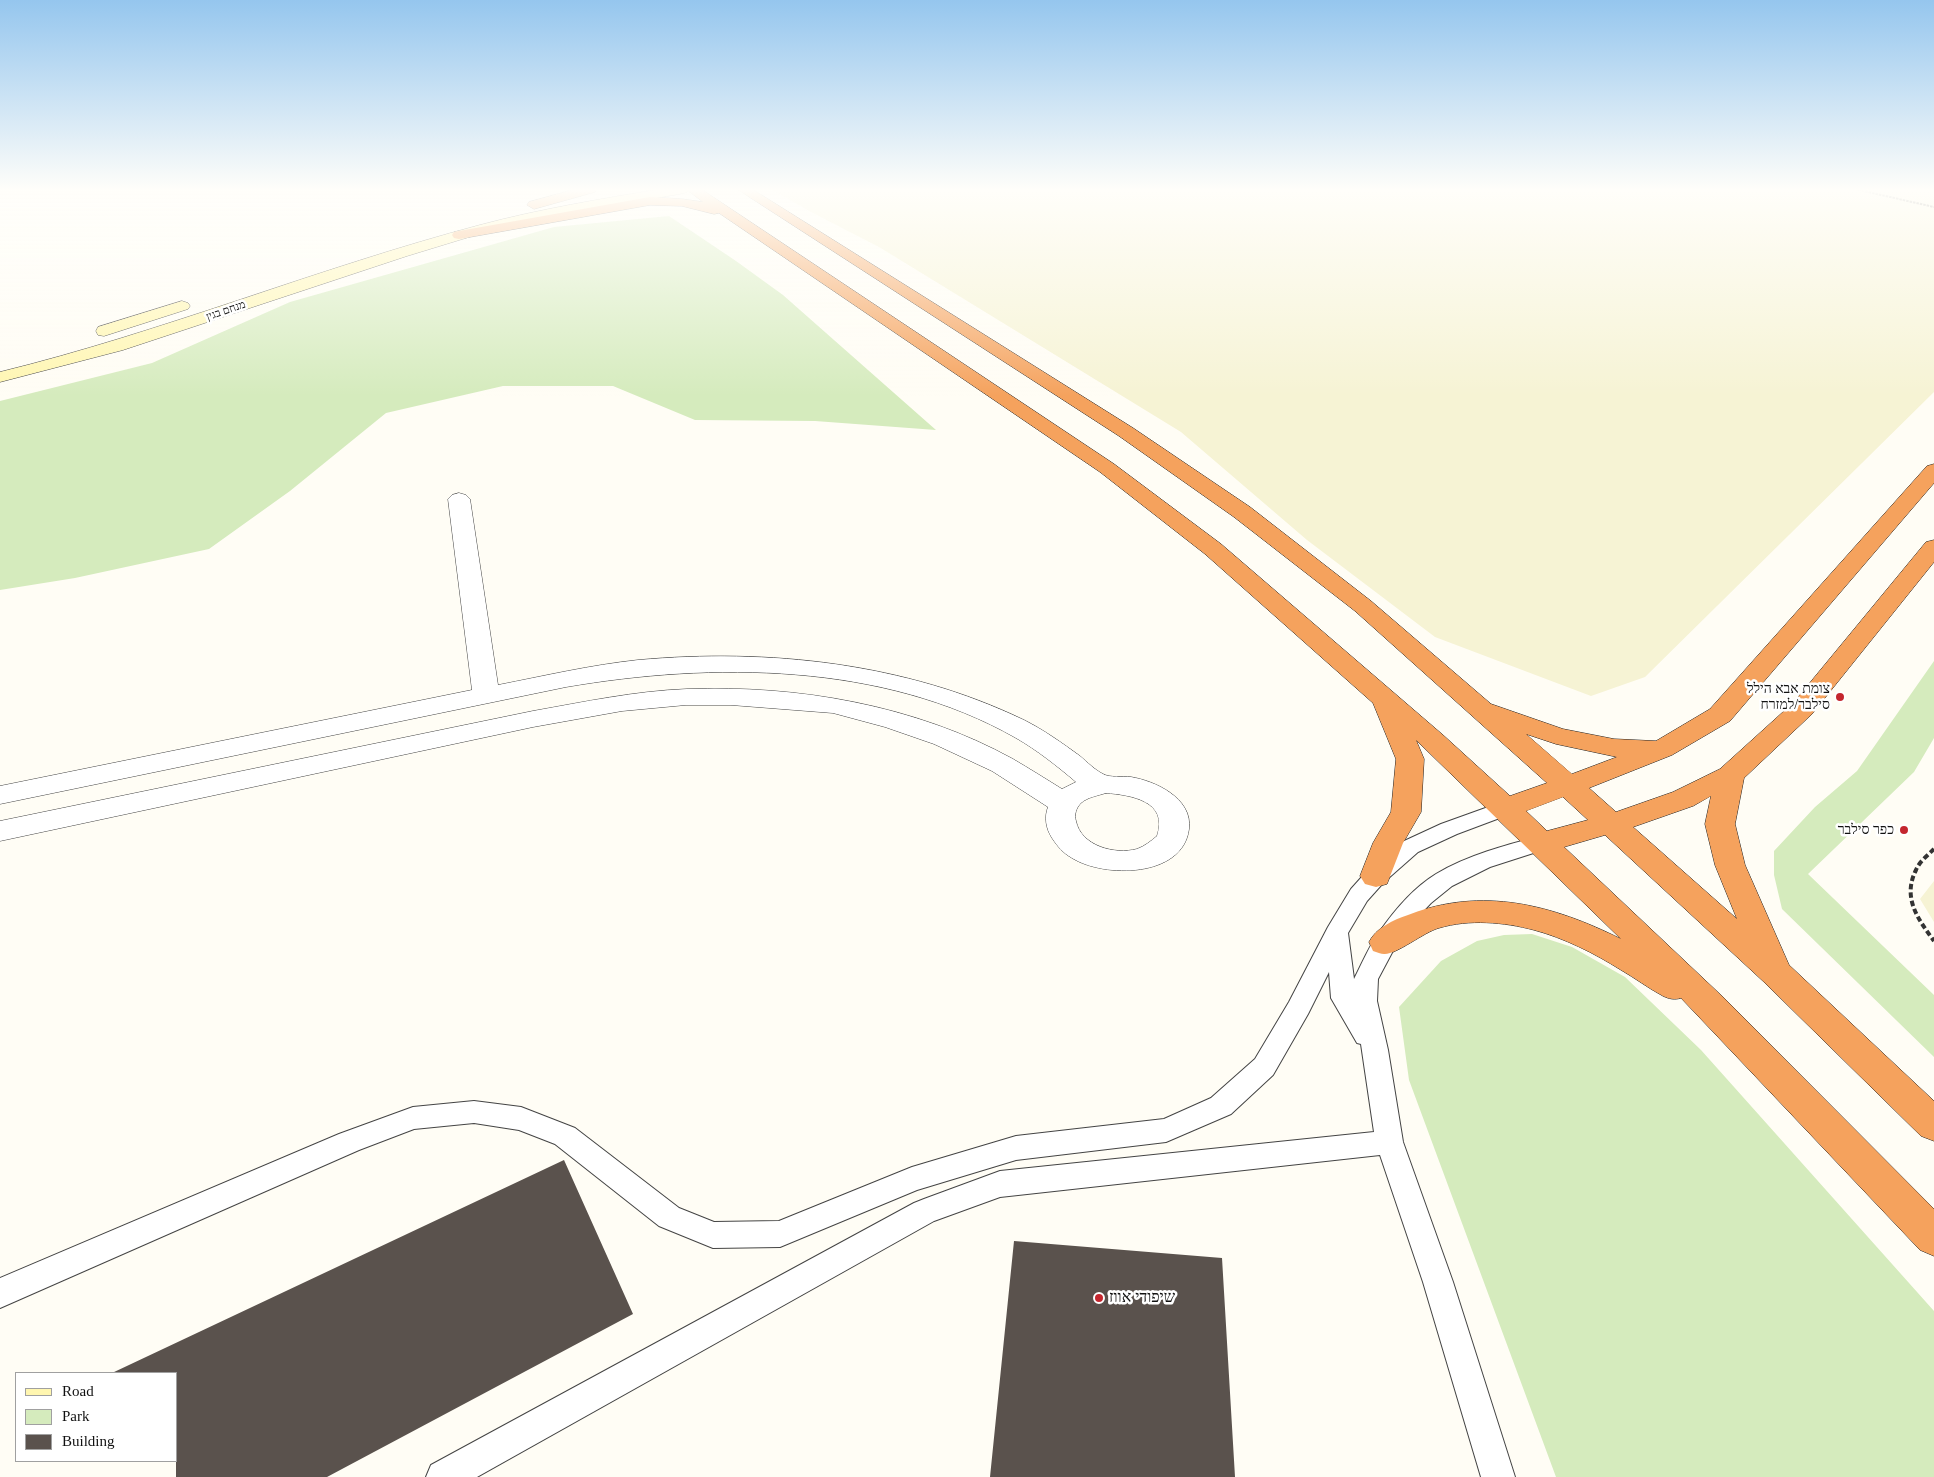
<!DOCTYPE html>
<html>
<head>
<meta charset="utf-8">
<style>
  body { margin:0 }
  #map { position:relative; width:1934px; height:1477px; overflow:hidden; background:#fffdf5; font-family:"Times New Roman",serif }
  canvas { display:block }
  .legend { position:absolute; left:15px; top:1372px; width:162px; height:90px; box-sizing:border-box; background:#fff; border:1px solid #a0a0a0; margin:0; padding:6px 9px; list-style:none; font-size:15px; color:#111 }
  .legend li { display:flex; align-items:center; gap:10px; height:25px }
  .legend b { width:25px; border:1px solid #a0a0a0 }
</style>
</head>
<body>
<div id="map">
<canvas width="1934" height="1477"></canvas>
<ul class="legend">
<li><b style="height:6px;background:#fff6b0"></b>Road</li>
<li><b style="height:14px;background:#d5ebbd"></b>Park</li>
<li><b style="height:14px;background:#5a524d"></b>Building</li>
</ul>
</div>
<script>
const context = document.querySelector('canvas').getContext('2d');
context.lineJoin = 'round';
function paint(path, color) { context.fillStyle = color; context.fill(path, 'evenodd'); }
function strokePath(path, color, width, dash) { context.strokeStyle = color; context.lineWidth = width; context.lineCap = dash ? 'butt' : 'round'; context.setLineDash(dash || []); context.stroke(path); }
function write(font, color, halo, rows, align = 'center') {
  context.font = font + ' "Times New Roman",Heebo,serif'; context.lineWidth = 5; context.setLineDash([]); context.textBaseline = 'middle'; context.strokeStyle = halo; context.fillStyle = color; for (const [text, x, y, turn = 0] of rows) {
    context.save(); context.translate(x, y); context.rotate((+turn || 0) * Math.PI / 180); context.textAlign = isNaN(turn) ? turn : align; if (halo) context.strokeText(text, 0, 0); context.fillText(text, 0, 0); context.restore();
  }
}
const farmland = new Path2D(`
  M771 189H1934V392L1645 677 1591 696 1435 637 1307 540 1181 432 879 247 809 211Z
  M1934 881V922L1920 899Z`);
const green = new Path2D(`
  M669 216 736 261 783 295 936 430 815 421 695 420 613 386H503L386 413 290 491 209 549 75 578 0 590V401L152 363 290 302 554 227Z
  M1934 661V738L1914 772 1808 874 1934 995V1057L1782 909 1774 875V851L1815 807 1857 771Z
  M1532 934 1572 947 1625 977 1701 1050 1934 1311V1477H1556L1409 1080 1399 1007 1441 961 1477 941 1504 935Z`);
const building = new Path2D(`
  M564 1160 633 1314 327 1477H176V1373H112Z
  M1014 1241 1222 1258 1235 1477H990Z`);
const pathFar1 = new Path2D(`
  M1855 189 1934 207`);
const path = new Path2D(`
  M1934 849C1928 855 1919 862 1916 870 1902 898 1918 919 1934 941`);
const lane = new Path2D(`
  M1505 801 1513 803 1516 808 1513 813 1457 834 1418 852 1384 882 1367 901 1348 933 1354 979C1362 964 1368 948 1378 934 1393 912 1413 888 1436 874 1468 855 1506 845 1541 836L1549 838 1552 843 1549 848 1490 867 1452 886 1431 903 1410 925 1395 947 1378 979 1377 1001 1388 1050 1403 1142 1453 1282 1515 1477H1481L1423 1282 1380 1155 1000 1197 934 1221 477 1477H426L431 1465 914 1203 924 1199 1000 1171 1374 1132 1361 1044 1357 1043 1331 998 1329 972 1308 1014 1273 1075 1231 1114 1166 1142 1016 1160 917 1190 780 1247 713 1248 659 1226 555 1144 519 1130 474 1123 414 1129 359 1150 0 1308V1278L339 1134 413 1107 474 1101 521 1107 575 1128 679 1208 714 1222 779 1221 912 1167 1016 1136 1164 1119 1211 1098 1255 1059 1289 1002 1328 927 1351 889 1368 870 1402 842 1441 824Z`);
const street = new Path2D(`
  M459 493 466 495 470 499 498 685C544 676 591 665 638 660 768 648 906 663 1024 720 1044 730 1062 743 1080 756 1087 762 1095 770 1103 774 1110 778 1122 776 1131 777 1155 781 1193 798 1189 829 1183 878 1104 878 1072 858 1063 853 1058 847 1052 838 1046 829 1044 817 1048 807L992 771 934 744 885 727 833 713 731 705H686L622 711 533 727 0 841V821L533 711C584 702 635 691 687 689 798 685 915 705 1013 759 1030 769 1046 779 1062 789L1076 782C1057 766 1037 750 1016 738 883 662 712 662 566 687L0 804V786L472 690 448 499 452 495ZM1106 793C1131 795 1169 801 1157 836 1151 841 1145 846 1137 849 1115 855 1081 846 1076 821 1074 815 1076 808 1081 803 1088 797 1097 796 1106 793Z`);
const secondary = new Path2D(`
  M661 189H691L685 193 571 213 492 230 407 256 123 350 0 382V372C163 332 318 268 480 225 540 209 601 199 661 189Z
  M182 301 188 303 190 306 188 309 104 336 98 335 96 331 98 327Z`);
const highway = new Path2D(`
  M576 189H596L595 192 534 209 527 205 529 202Z
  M686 189H701L1114 464 1221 544 1443 735 1510 796 1547 783 1355 611 1234 517 1119 436 737 189H752L1133 428 1250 507 1371 601 1491 704 1563 729 1614 739 1656 741 1710 709 1927 466 1934 464V483L1730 721 1672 755 1589 788 1616 812 1673 792 1720 769 1794 702 1926 542 1934 540V562L1812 714 1744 778 1735 824 1745 865 1789 965 1934 1101V1141L1921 1136 1764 982 1605 835 1564 847 1724 998 1934 1209V1256L1920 1250 1681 998C1675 1000 1669 999 1663 996 1648 988 1635 978 1621 970 1594 953 1564 938 1534 930 1504 922 1469 919 1439 928 1424 932 1396 955 1384 954 1381 954 1377 952 1373 951L1369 942C1376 928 1393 920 1408 915 1482 886 1553 905 1621 939L1416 740 1424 759 1421 812 1403 843 1387 884 1376 887 1365 884 1360 876 1373 843 1391 812 1396 759 1373 703 1205 554 1100 472 719 213 714 214 682 206 650 205 459 239 454 238 452 235 454 232 459 231 650 197 682 199 703 202ZM1526 734 1556 744 1617 757 1572 774ZM1711 796 1705 824 1715 865 1737 919 1633 827 1693 806ZM1563 797 1588 820 1547 831 1526 811Z`);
const markers = [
  [1840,697,5,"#c4262e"],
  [1904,830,5,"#c4262e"],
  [1099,1298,5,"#c4262e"]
];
const farStreetnames = [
  ["מנחם בגין",226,311,-19]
];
const poiNames = [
  ["צומת אבא הילל",1830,689],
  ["סילבר/למזרח",1830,705],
  ["כפר סילבר",1894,830]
];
const nearPoinames = [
  ["שיפודי אווז",1109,1298]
];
paint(farmland, '#f6f3d4');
paint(green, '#d5ebbd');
paint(building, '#5a524d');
strokePath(lane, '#444', 2);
strokePath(street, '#444', 1);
strokePath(secondary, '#333', 1);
strokePath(highway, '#222', 1);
strokePath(pathFar1, '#333', 2, [2.5, 1]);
strokePath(path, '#333', 4, [5.5, 3]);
paint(lane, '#fff');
paint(street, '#fff');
paint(secondary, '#fff6b0');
paint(highway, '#f5a25d');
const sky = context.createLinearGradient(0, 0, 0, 396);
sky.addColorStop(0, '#95c6ee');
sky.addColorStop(0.48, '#fffefa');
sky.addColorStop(1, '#fffefa00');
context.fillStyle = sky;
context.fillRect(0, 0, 1934, 396);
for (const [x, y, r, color] of markers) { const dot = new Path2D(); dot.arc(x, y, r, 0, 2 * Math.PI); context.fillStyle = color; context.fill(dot); strokePath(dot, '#fff', 2); }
write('11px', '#111', '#fff', farStreetnames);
write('14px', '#111', '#fff', poiNames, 'right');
write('16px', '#111', '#fff', nearPoinames, 'left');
</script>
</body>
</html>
